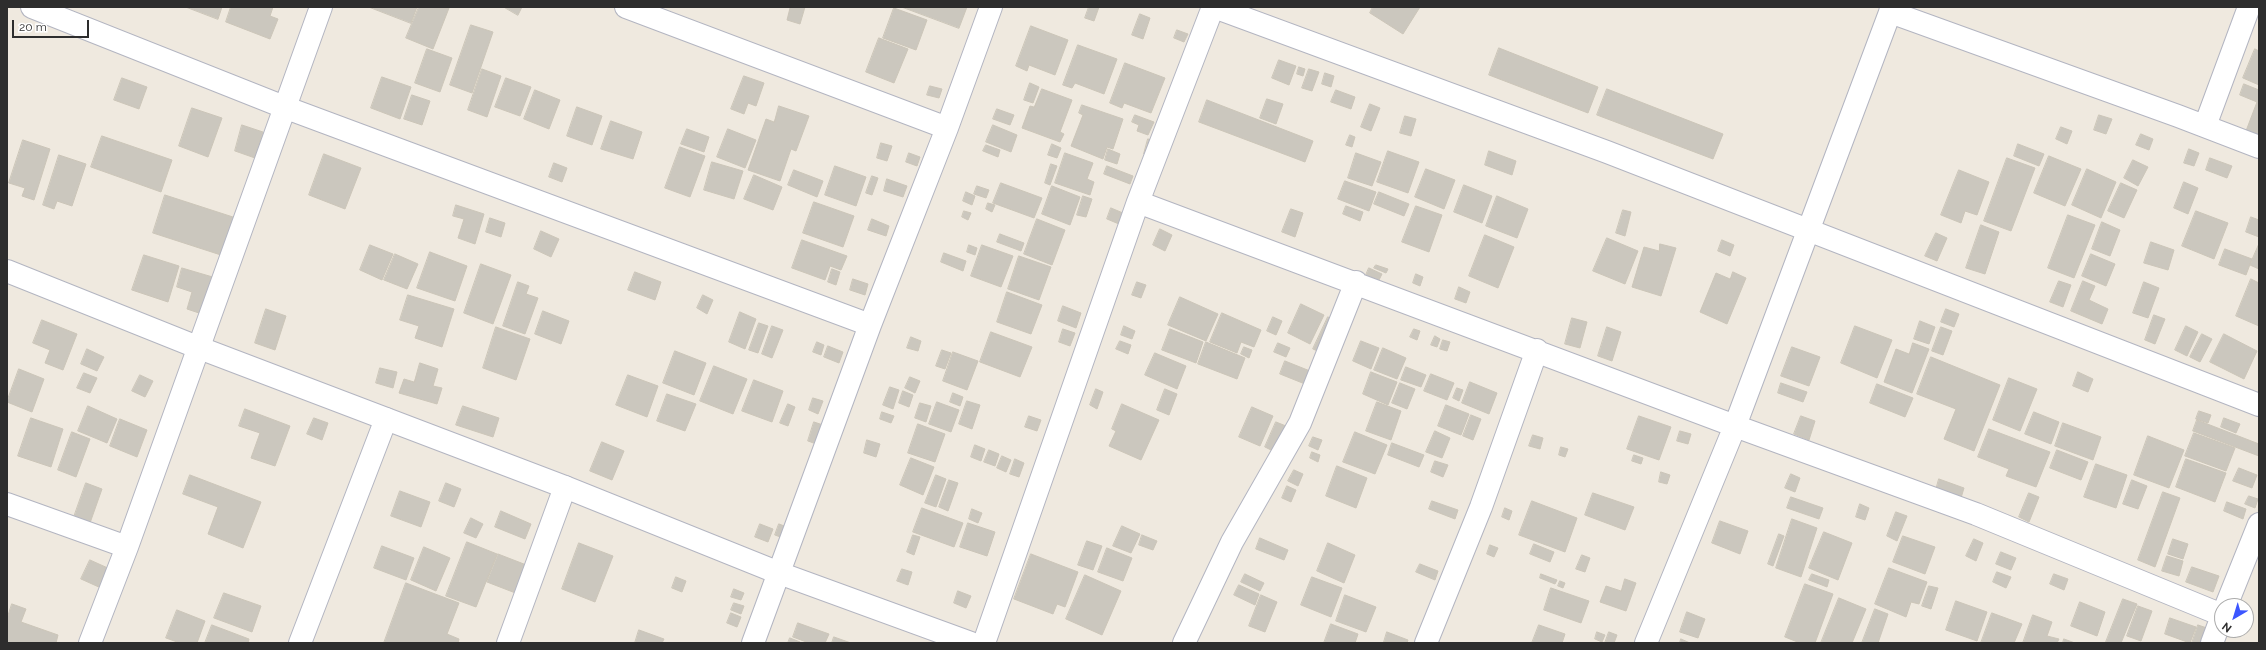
<!DOCTYPE html>
<html>
<head>
<meta charset="utf-8">
<style>
  body { margin:0 }
  #map { position:relative; width:2266px; height:650px; overflow:hidden; background:#efe9df; font-family:Raleway,sans-serif }
  canvas { display:block }
  .frame { position:absolute; inset:0; border:8px solid #2d2d2d; pointer-events:none }
  .north { position:absolute; left:2214px; top:598px; width:40px; height:40px; box-sizing:border-box; background:#fff; border:1px solid #ababab; border-radius:50%; rotate:218deg; font-size:11px; font-weight:700; line-height:16px; text-align:center; color:#2d2d2d }
  .north::after { content:''; display:block; margin:auto; width:14px; height:18px; background:#3c56ff; clip-path:polygon(50% 0,100% 100%,50% 72%,0 100%) }
  .scale { position:absolute; left:12px; top:20px; width:77px; height:18px; box-sizing:border-box; border:2px solid #2d2d2d; border-top:0; padding-left:5px; font-size:12px; line-height:14px; white-space:nowrap; color:#2d2d2d; -webkit-text-stroke:3px #fff; paint-order:stroke }
</style>
</head>
<body>
<div id="map">
<canvas width="2266" height="650"></canvas>
<div class="frame"></div>
<div class="north">N</div>
<div class="scale">20 m</div>
</div>
<script>
const context = document.querySelector('canvas').getContext('2d');
context.lineJoin = 'round';
function paint(path, color) { context.fillStyle = color; context.fill(path, 'evenodd'); }
function strokePath(path, color, width, dash) { context.strokeStyle = color; context.lineWidth = width; context.lineCap = dash ? 'butt' : 'round'; context.setLineDash(dash || []); context.stroke(path); }
const building = new Path2D(`
  M186 7H222L218 19Z
  M231 7H273L270 16 278 19 270 39 226 22Z
  M369 7H417L411 23Z
  M419 7 449 8 433 49 406 38Z
  M504 7H522L518 15Z
  M788 7H805L800 24 787 20 790 8Z
  M902 7H967L959 28Z
  M1089 7H1099L1094 21 1085 18Z
  M1373 7H1420L1403 34 1370 13Z
  M894 8 927 20 916 50 883 38Z
  M1140 14 1150 18 1143 39 1132 35Z
  M471 25 493 32 472 93 450 85Z
  M1031 26 1068 40 1055 75 1029 65 1027 71 1016 66Z
  M1177 30 1188 34 1184 42 1174 38Z
  M879 38 908 49 894 83 866 72Z
  M1078 45 1117 59 1104 94 1075 83 1072 88 1063 85Z
  M1499 48 1598 87 1588 113 1489 75Z
  M427 49 452 58 440 92 415 83Z
  M2255 49 2259 51V85L2243 78Z
  M1279 60 1296 66 1289 85 1272 78Z
  M1125 63 1165 78 1151 113 1124 103 1122 108 1110 103Z
  M1299 67 1305 69 1303 76 1297 74Z
  M482 69 501 76 487 117 468 110Z
  M1309 69 1319 72 1312 91 1302 88Z
  M1325 73 1334 76 1331 87 1322 84Z
  M744 76 764 83 756 106 748 103 744 114 731 109Z
  M382 77 411 87 400 119 371 108Z
  M122 78 147 87 139 109 114 100Z
  M506 78 531 87 520 116 495 107Z
  M1030 83 1039 87 1033 103 1024 100Z
  M2244 84 2259 90V136L2246 131 2257 102 2240 95Z
  M930 86 942 89 939 98 927 95Z
  M1042 89 1072 100 1060 132 1064 134 1060 142 1022 128 1030 106 1034 107Z
  M1607 89 1723 134 1713 159 1597 115Z
  M535 90 560 100 549 129 524 119Z
  M1336 90 1355 97 1351 109 1331 102Z
  M412 95 430 101 422 125 404 119Z
  M1267 99 1283 104 1276 124 1260 118Z
  M1207 100 1313 141 1305 162 1199 122Z
  M1370 104 1380 108 1371 131 1361 127Z
  M1082 105 1123 119 1113 149 1107 147 1103 159 1071 146 1083 115 1079 113Z
  M779 106 809 116 796 151 791 149 780 181 748 170 766 119 774 122Z
  M577 107 602 116 592 145 567 136Z
  M192 108 222 118 208 157 179 146Z
  M997 109 1014 115 1010 125 993 119Z
  M1135 115 1154 122 1148 135 1137 131 1139 125 1132 122Z
  M2099 115 2112 119 2106 134 2094 130Z
  M1405 116 1416 119 1411 136 1400 133Z
  M611 121 642 132 633 159 601 149Z
  M242 125 263 132 255 158 235 151Z
  M993 125 1017 135 1011 152 986 142Z
  M2061 127 2072 131 2067 144 2056 139Z
  M687 129 709 137 704 152 681 144Z
  M728 129 756 140 745 168 717 157Z
  M2141 134 2153 139 2149 150 2136 145Z
  M1350 135 1355 137 1352 147 1346 145Z
  M102 136 172 160 161 192 91 167Z
  M1148 139 1156 141 1152 156 1144 154Z
  M23 140 50 149 34 200 22 196 25 188 9 183Z
  M881 143 892 146 887 161 877 158Z
  M1052 144 1061 148 1057 158 1048 155Z
  M2018 144 2044 154 2039 166 2014 156Z
  M986 145 1000 150 998 157 983 151Z
  M680 147 705 156 690 197 665 188Z
  M1108 149 1120 154 1117 164 1105 160Z
  M2189 149 2199 153 2194 166 2184 163Z
  M1388 151 1419 162 1408 193 1377 182Z
  M1489 151 1516 161 1512 175 1485 165Z
  M909 153 920 157 917 166 906 162Z
  M1065 153 1093 163 1087 179 1094 182 1090 195 1055 183Z
  M1356 153 1381 162 1372 186 1348 178Z
  M324 154 361 168 345 209 309 195Z
  M59 155 86 164 72 206 57 201 54 209 43 205Z
  M2049 156 2081 169 2065 206 2034 193Z
  M2007 158 2035 168 2011 231 1984 221Z
  M2210 158 2232 166 2227 178 2206 170Z
  M2133 160 2148 167 2138 186 2124 178Z
  M712 162 743 171 734 199 704 190Z
  M554 163 567 168 562 182 549 177Z
  M1051 164 1057 166 1050 185 1045 183Z
  M835 166 866 177 856 206 825 195Z
  M1107 166 1133 176 1130 184 1104 174Z
  M1426 169 1455 180 1444 209 1415 197Z
  M2087 169 2116 182 2101 218 2072 205Z
  M794 170 823 181 817 197 788 185Z
  M1959 170 1989 182 1977 215 1965 211 1961 223 1941 215Z
  M754 175 782 187 773 210 744 199Z
  M872 176 878 178 872 195 866 193Z
  M887 179 907 186 903 197 884 191Z
  M1345 181 1376 192 1369 211 1338 199Z
  M2184 182 2198 188 2188 214 2174 208Z
  M1001 183 1042 198 1034 218 993 203Z
  M2121 183 2137 190 2124 218 2108 211Z
  M1464 185 1492 196 1482 223 1454 212Z
  M977 186 989 190 986 198 974 194Z
  M1052 186 1080 197 1070 225 1042 214Z
  M966 192 975 196 972 205 963 201Z
  M1379 192 1409 204 1404 216 1374 204Z
  M165 195 236 218 224 256 153 233Z
  M1083 196 1092 199 1086 217 1077 215Z
  M1497 196 1528 209 1517 238 1486 226Z
  M814 202 854 216 843 247 803 233Z
  M988 203 995 205 992 212 986 209Z
  M456 205 484 214 475 244 458 238 464 219 453 216Z
  M1346 206 1363 212 1360 221 1343 214Z
  M1416 206 1442 215 1429 252 1402 242Z
  M1111 208 1123 213 1119 224 1107 219Z
  M1291 209 1303 213 1295 237 1282 232Z
  M1623 210 1631 212 1625 236 1616 233Z
  M964 211 971 213 968 220 962 217Z
  M2196 211 2228 223 2214 259 2182 246Z
  M2068 215 2095 225 2074 278 2048 268Z
  M2251 217 2259 220V237L2246 232Z
  M490 218 505 223 501 237 486 232Z
  M872 219 889 226 886 236 868 230Z
  M1037 219 1065 230 1052 265 1024 254Z
  M2102 222 2120 230 2110 256 2092 249Z
  M1981 225 1999 232 1985 274 1966 268Z
  M1160 229 1172 235 1165 251 1153 245Z
  M541 231 559 239 551 257 534 249Z
  M1936 233 1947 238 1937 261 1925 256Z
  M1000 234 1024 243 1021 251 997 242Z
  M1485 235 1514 247 1498 288 1469 276Z
  M1607 238 1638 251 1625 284 1593 271Z
  M802 240 847 256 841 270 830 266 825 280 792 268Z
  M1722 240 1734 245 1730 256 1718 251Z
  M2151 242 2174 250 2168 270 2144 263Z
  M1660 244 1676 248 1661 296 1632 287 1644 247 1659 251Z
  M2259 244V269L2250 265Z
  M370 245 393 254 382 280 360 270Z
  M969 245 977 248 975 255 967 252Z
  M982 245 1013 256 1001 287 971 276Z
  M2225 249 2252 259 2246 275 2219 265Z
  M430 252 467 266 455 301 417 288Z
  M944 253 966 261 963 271 941 262Z
  M395 254 418 264 407 289 384 280Z
  M2091 254 2115 264 2106 286 2082 276Z
  M144 255 179 266 168 302 132 290Z
  M1019 256 1051 267 1039 300 1008 289Z
  M481 264 511 275 493 324 464 313Z
  M1376 265 1388 269 1386 273 1374 268Z
  M182 268 216 278 205 315 187 309 192 292 177 287Z
  M1369 268 1382 274 1379 280 1366 275Z
  M832 269 840 272 836 285 828 282Z
  M635 272 661 282 655 300 628 290Z
  M1733 272 1746 278 1727 324 1700 312 1716 273 1730 279Z
  M1416 274 1423 277 1420 286 1413 283Z
  M853 279 868 284 865 295 850 290Z
  M2251 279 2259 283V326L2236 316Z
  M2059 281 2071 285 2063 307 2050 302Z
  M2083 281 2095 286 2089 300 2108 309 2102 324 2071 311Z
  M518 282 529 286 526 294 538 298 525 334 503 326Z
  M1137 282 1146 285 1141 298 1132 295Z
  M2144 282 2159 288 2148 318 2133 313Z
  M1459 287 1470 292 1466 303 1455 299Z
  M1007 292 1042 305 1031 334 997 322Z
  M408 295 454 309 442 347 415 338 419 326 400 320Z
  M703 295 713 300 707 314 697 308Z
  M1180 297 1218 314 1206 341 1168 325Z
  M1301 304 1324 315 1310 344 1288 333Z
  M1063 306 1081 313 1076 328 1058 321Z
  M266 309 286 316 275 350 255 343Z
  M1946 309 1959 314 1954 327 1941 322Z
  M543 311 569 321 561 344 535 334Z
  M740 312 756 319 745 349 729 342Z
  M1222 313 1261 330 1254 347 1241 342 1237 353 1210 342Z
  M2154 315 2165 319 2155 344 2145 340Z
  M1273 317 1282 321 1276 335 1267 331Z
  M1328 317 1339 322 1324 354 1313 349Z
  M1572 318 1587 322 1580 348 1565 344Z
  M42 320 77 334 63 370 45 363 50 350 33 343Z
  M1920 321 1935 327 1929 344 1914 339Z
  M759 323 768 326 758 353 749 350Z
  M772 326 783 330 772 358 762 354Z
  M1124 326 1135 331 1132 339 1121 335Z
  M1855 326 1892 340 1877 378 1841 363Z
  M2186 326 2198 332 2187 356 2175 350Z
  M496 327 530 339 516 380 483 368Z
  M1607 327 1621 332 1612 361 1598 356Z
  M1941 327 1952 331 1943 355 1932 351Z
  M1063 329 1075 333 1070 346 1059 342Z
  M1170 329 1203 342 1196 363 1162 350Z
  M1414 329 1420 331 1417 340 1410 337Z
  M991 332 1032 347 1020 377 980 362Z
  M2202 334 2212 339 2200 362 2190 357Z
  M2224 334 2257 351 2244 379 2210 362Z
  M1435 336 1440 339 1437 347 1431 345Z
  M911 337 921 341 918 351 907 348Z
  M1443 340 1450 342 1447 351 1440 349Z
  M1120 341 1131 345 1128 354 1116 349Z
  M1361 341 1379 348 1371 369 1353 361Z
  M817 342 824 345 821 355 813 352Z
  M1206 342 1245 358 1237 379 1198 364Z
  M1278 343 1290 348 1286 357 1274 352Z
  M1913 343 1929 349 1912 393 1884 382 1896 349 1909 354Z
  M828 346 843 352 839 363 824 357Z
  M1244 347 1252 350 1249 358 1241 354Z
  M1792 347 1820 357 1809 386 1781 376Z
  M1383 348 1406 358 1397 379 1374 370Z
  M87 349 104 357 97 371 81 364Z
  M942 350 951 353 945 369 936 366Z
  M675 351 706 363 694 395 663 383Z
  M953 352 978 361 967 390 943 381Z
  M1155 353 1186 366 1177 389 1145 375Z
  M1931 357 2000 385 1974 451 1944 439 1956 409 1917 394Z
  M1285 361 1310 371 1305 384 1280 374Z
  M420 363 438 369 433 386 442 388 437 404 399 393 404 379 414 382Z
  M714 366 747 379 733 414 700 401Z
  M1406 367 1426 375 1421 387 1401 380Z
  M380 368 397 372 393 388 376 383Z
  M19 369 44 379 32 412 7 402Z
  M1371 372 1397 382 1388 405 1363 394Z
  M2078 372 2093 379 2088 392 2073 386Z
  M84 373 97 378 90 393 77 388Z
  M1431 374 1454 383 1447 400 1424 391Z
  M140 375 153 381 145 397 132 391Z
  M628 375 658 386 647 417 616 405Z
  M910 377 920 381 915 393 905 388Z
  M2009 378 2037 389 2020 431 1993 420Z
  M754 380 783 391 772 422 742 411Z
  M1470 382 1497 393 1489 414 1462 403Z
  M1400 383 1415 389 1407 409 1392 403Z
  M1781 383 1807 392 1803 402 1778 393Z
  M1877 384 1913 398 1905 417 1870 403Z
  M890 387 899 390 893 409 883 405Z
  M1457 388 1463 390 1459 401 1453 398Z
  M1096 389 1103 392 1097 409 1090 405Z
  M1165 389 1177 394 1169 415 1157 410Z
  M903 391 913 395 909 407 899 403Z
  M953 393 963 397 960 406 950 402Z
  M667 394 696 404 685 431 657 421Z
  M813 398 823 401 818 414 809 410Z
  M967 401 980 405 972 429 959 424Z
  M937 402 959 410 951 432 929 424Z
  M1377 402 1401 411 1391 440 1366 431Z
  M920 403 931 406 926 422 915 418Z
  M788 404 795 407 788 426 780 423Z
  M1122 404 1159 420 1141 460 1109 446 1116 431 1112 429Z
  M1446 405 1469 414 1461 435 1438 426Z
  M88 406 117 419 107 443 78 431Z
  M463 406 499 418 493 437 456 425Z
  M1252 407 1273 416 1260 446 1239 437Z
  M245 409 290 426 275 466 251 458 260 433 239 426Z
  M2199 411 2211 415 2208 423 2196 419Z
  M882 412 894 416 891 423 880 419Z
  M2034 412 2059 422 2051 444 2025 434Z
  M1471 415 1481 419 1473 440 1463 436Z
  M1029 416 1041 420 1037 431 1025 427Z
  M1639 416 1671 427 1659 460 1627 449Z
  M1801 416 1815 421 1809 440 1794 434Z
  M31 418 63 429 51 467 18 456Z
  M314 418 328 423 322 440 307 434Z
  M2224 418 2240 424 2236 433 2221 427Z
  M120 419 147 430 137 457 110 446Z
  M2197 420 2259 444V456L2193 431Z
  M814 422 826 426 819 445 808 441Z
  M1276 422 1286 426 1275 452 1265 447Z
  M2063 423 2101 437 2093 460 2055 446Z
  M918 424 945 434 935 462 908 453Z
  M1989 429 2050 452 2036 487 2006 476 2009 469 1978 457Z
  M1435 431 1450 438 1442 458 1426 452Z
  M1680 431 1691 434 1688 444 1677 441Z
  M72 432 90 439 76 477 58 470Z
  M1355 432 1387 445 1375 474 1343 462Z
  M2194 433 2235 448 2226 471 2185 456Z
  M1533 435 1543 438 1540 449 1529 446Z
  M2148 436 2184 450 2169 488 2134 475Z
  M1313 437 1322 440 1318 450 1309 446Z
  M867 440 880 444 876 457 864 453Z
  M602 442 624 451 612 480 590 471Z
  M1392 443 1424 455 1419 467 1388 455Z
  M975 445 985 449 981 461 971 457Z
  M1561 447 1568 449 1565 457 1559 455Z
  M989 450 999 454 995 466 984 462Z
  M2057 450 2088 462 2081 480 2050 468Z
  M1312 452 1320 455 1318 462 1310 458Z
  M1634 455 1643 458 1641 464 1632 461Z
  M1002 456 1011 460 1006 472 997 468Z
  M911 458 934 467 923 495 900 485Z
  M1015 459 1024 463 1019 477 1010 474Z
  M2186 459 2226 473 2215 502 2176 487Z
  M1435 461 1448 465 1443 477 1431 472Z
  M2096 464 2127 475 2116 508 2084 497Z
  M1337 466 1367 478 1356 508 1326 496Z
  M2239 468 2257 475 2252 488 2233 481Z
  M1294 470 1303 474 1298 486 1288 481Z
  M1661 472 1670 475 1667 484 1659 482Z
  M1791 474 1800 478 1795 492 1785 488Z
  M190 475 261 502 243 548 208 534 218 507 183 494Z
  M936 475 946 479 936 507 925 503Z
  M1939 479 1964 488 1961 498 1936 490Z
  M949 480 958 483 948 511 939 507Z
  M2132 480 2147 486 2138 509 2123 504Z
  M86 483 102 489 90 523 74 517Z
  M446 483 461 489 454 507 439 501Z
  M1287 486 1296 490 1291 502 1282 498Z
  M400 491 430 502 421 527 391 516Z
  M2163 492 2180 498 2155 567 2138 560Z
  M1593 493 1634 507 1625 530 1585 515Z
  M2029 493 2039 497 2029 522 2019 517Z
  M2249 496 2258 499 2255 508 2245 504Z
  M1791 497 1823 508 1819 519 1787 508Z
  M1432 501 1458 510 1455 519 1429 509Z
  M1532 501 1577 518 1565 552 1519 535Z
  M2227 502 2246 509 2243 519 2224 511Z
  M1860 504 1869 508 1865 520 1856 517Z
  M922 508 963 523 954 547 913 532Z
  M1505 508 1512 511 1509 520 1502 517Z
  M972 509 982 513 978 523 969 519Z
  M501 511 531 524 525 539 495 527Z
  M1896 512 1907 516 1897 541 1887 536Z
  M471 518 483 524 476 538 464 533Z
  M1792 519 1817 528 1801 577 1776 568Z
  M1720 521 1748 531 1740 554 1712 543Z
  M968 523 995 532 987 556 960 547Z
  M760 524 773 529 768 542 755 537Z
  M779 524 787 527 783 538 775 535Z
  M1122 526 1140 534 1131 553 1113 546Z
  M1824 532 1852 543 1838 580 1809 568Z
  M1779 534 1784 536 1773 566 1768 564Z
  M913 535 920 537 914 555 907 552Z
  M1142 535 1157 541 1153 550 1139 545Z
  M1903 536 1935 547 1925 574 1893 562Z
  M1260 538 1288 550 1284 560 1256 549Z
  M1974 539 1983 543 1976 561 1966 556Z
  M2173 539 2188 544 2183 559 2168 554Z
  M1087 541 1102 546 1093 570 1078 565Z
  M467 542 497 554 476 607 446 596Z
  M579 543 613 556 595 602 562 589Z
  M1328 543 1355 555 1344 583 1317 571Z
  M1534 544 1554 552 1550 562 1530 554Z
  M1490 545 1498 548 1494 557 1487 554Z
  M382 546 414 558 406 580 374 568Z
  M424 547 450 558 436 591 411 580Z
  M1107 548 1132 558 1123 581 1098 572Z
  M2001 552 2016 558 2011 570 1996 564Z
  M498 554 529 566 518 594 487 582Z
  M1031 554 1078 572 1065 607 1057 604 1053 614 1014 599Z
  M1582 555 1590 558 1585 572 1576 569Z
  M2167 556 2183 561 2179 576 2162 571Z
  M90 560 110 569 101 588 81 579Z
  M1420 564 1438 571 1435 580 1416 572Z
  M2192 567 2219 576 2213 592 2186 582Z
  M1889 568 1927 582 1919 604 1911 602 1906 617 1875 604Z
  M902 569 912 572 908 585 897 581Z
  M1997 572 2011 577 2006 588 1993 582Z
  M1245 574 1264 583 1260 591 1241 582Z
  M1541 574 1557 580 1555 584 1540 578Z
  M1812 574 1829 580 1827 587 1809 580Z
  M2054 574 2068 579 2064 590 2050 584Z
  M1085 575 1121 591 1102 635 1066 619Z
  M676 577 686 581 682 592 672 588Z
  M1312 577 1342 588 1331 617 1301 605Z
  M1625 579 1636 583 1626 611 1600 602 1606 586 1621 591Z
  M1560 581 1565 583 1563 588 1558 586Z
  M406 583 459 603 447 634 459 639 458 643H384Z
  M1805 584 1833 594 1815 643H1800L1785 637Z
  M1239 585 1259 594 1255 605 1234 595Z
  M1929 586 1938 588 1931 609 1922 606Z
  M1551 588 1589 601 1581 623 1544 610Z
  M734 589 744 593 741 600 731 597Z
  M958 591 971 596 966 608 954 603Z
  M224 593 261 606 252 632 214 618Z
  M1261 595 1277 602 1265 632 1249 626Z
  M1345 595 1376 607 1366 632 1336 621Z
  M1839 598 1866 609 1852 643H1821Z
  M2123 599 2137 604 2121 643H2108L2106 642Z
  M1956 601 1987 612 1977 641 1946 630Z
  M2080 602 2105 612 2097 636 2071 626Z
  M734 603 744 606 741 614 731 610Z
  M12 604 26 609 21 622 58 635 56 643H7V619Z
  M2138 606 2152 611 2141 641 2127 636Z
  M1875 609 1888 614 1878 643H1862Z
  M177 610 205 621 197 643H180L166 638Z
  M1687 612 1705 619 1698 638 1680 632Z
  M731 613 741 617 737 627 727 623Z
  M1992 613 2022 624 2014 643H1981Z
  M2033 615 2052 622 2047 636 2059 639 2057 643H2023Z
  M2170 618 2196 627 2190 643 2165 634Z
  M798 623 829 634 825 643H809L793 637Z
  M1331 624 1358 634 1355 643H1324Z
  M212 625 249 639 248 643H205Z
  M1539 625 1565 634 1562 643H1532Z
  M2198 625 2213 630 2208 643H2192Z
  M639 630 664 639 662 643H635Z
  M1387 632 1408 640 1407 643 1384 642Z
  M1597 632 1605 635 1602 642 1595 639Z
  M1609 632 1617 635 1614 643H1605Z
  M834 637 851 643H832Z
  M790 638 800 642V643H788Z
  M1681 639 1690 643H1680Z
  M2064 639 2075 643H2063Z`);
const street = new Path2D(`
  M32 7 284 107 870 325
  M626 7 947 128
  M1214 7 1607 152 2259 405
  M1890 12 2178 116 2259 147
  M2205 126 2249 7
  M1138 202 1735 426 1976 514 2222 615
  M7 504 127 547
  M2226 606 2259 524
  M90 643 127 547 321 7
  M300 643 386 419
  M508 643 565 487
  M753 643 870 325 947 128 991 7
  M984 643 1138 202 1213 7
  M1184 643 1232 542 1300 423 1356 282
  M1426 643 1481 507 1537 350
  M1646 643 1735 426 1892 7
  M2212 643 2222 616`);
const secondary = new Path2D(`
  M7 271 197 347 565 487 779 573 971 643`);
paint(building, '#cbc7be');
strokePath(building, '#cbc5b8', 1);
strokePath(street, '#b3b5c1', 24);
strokePath(secondary, '#b3b5c1', 24);
strokePath(street, '#fff', 22);
strokePath(secondary, '#fff', 22);
</script>
</body>
</html>
